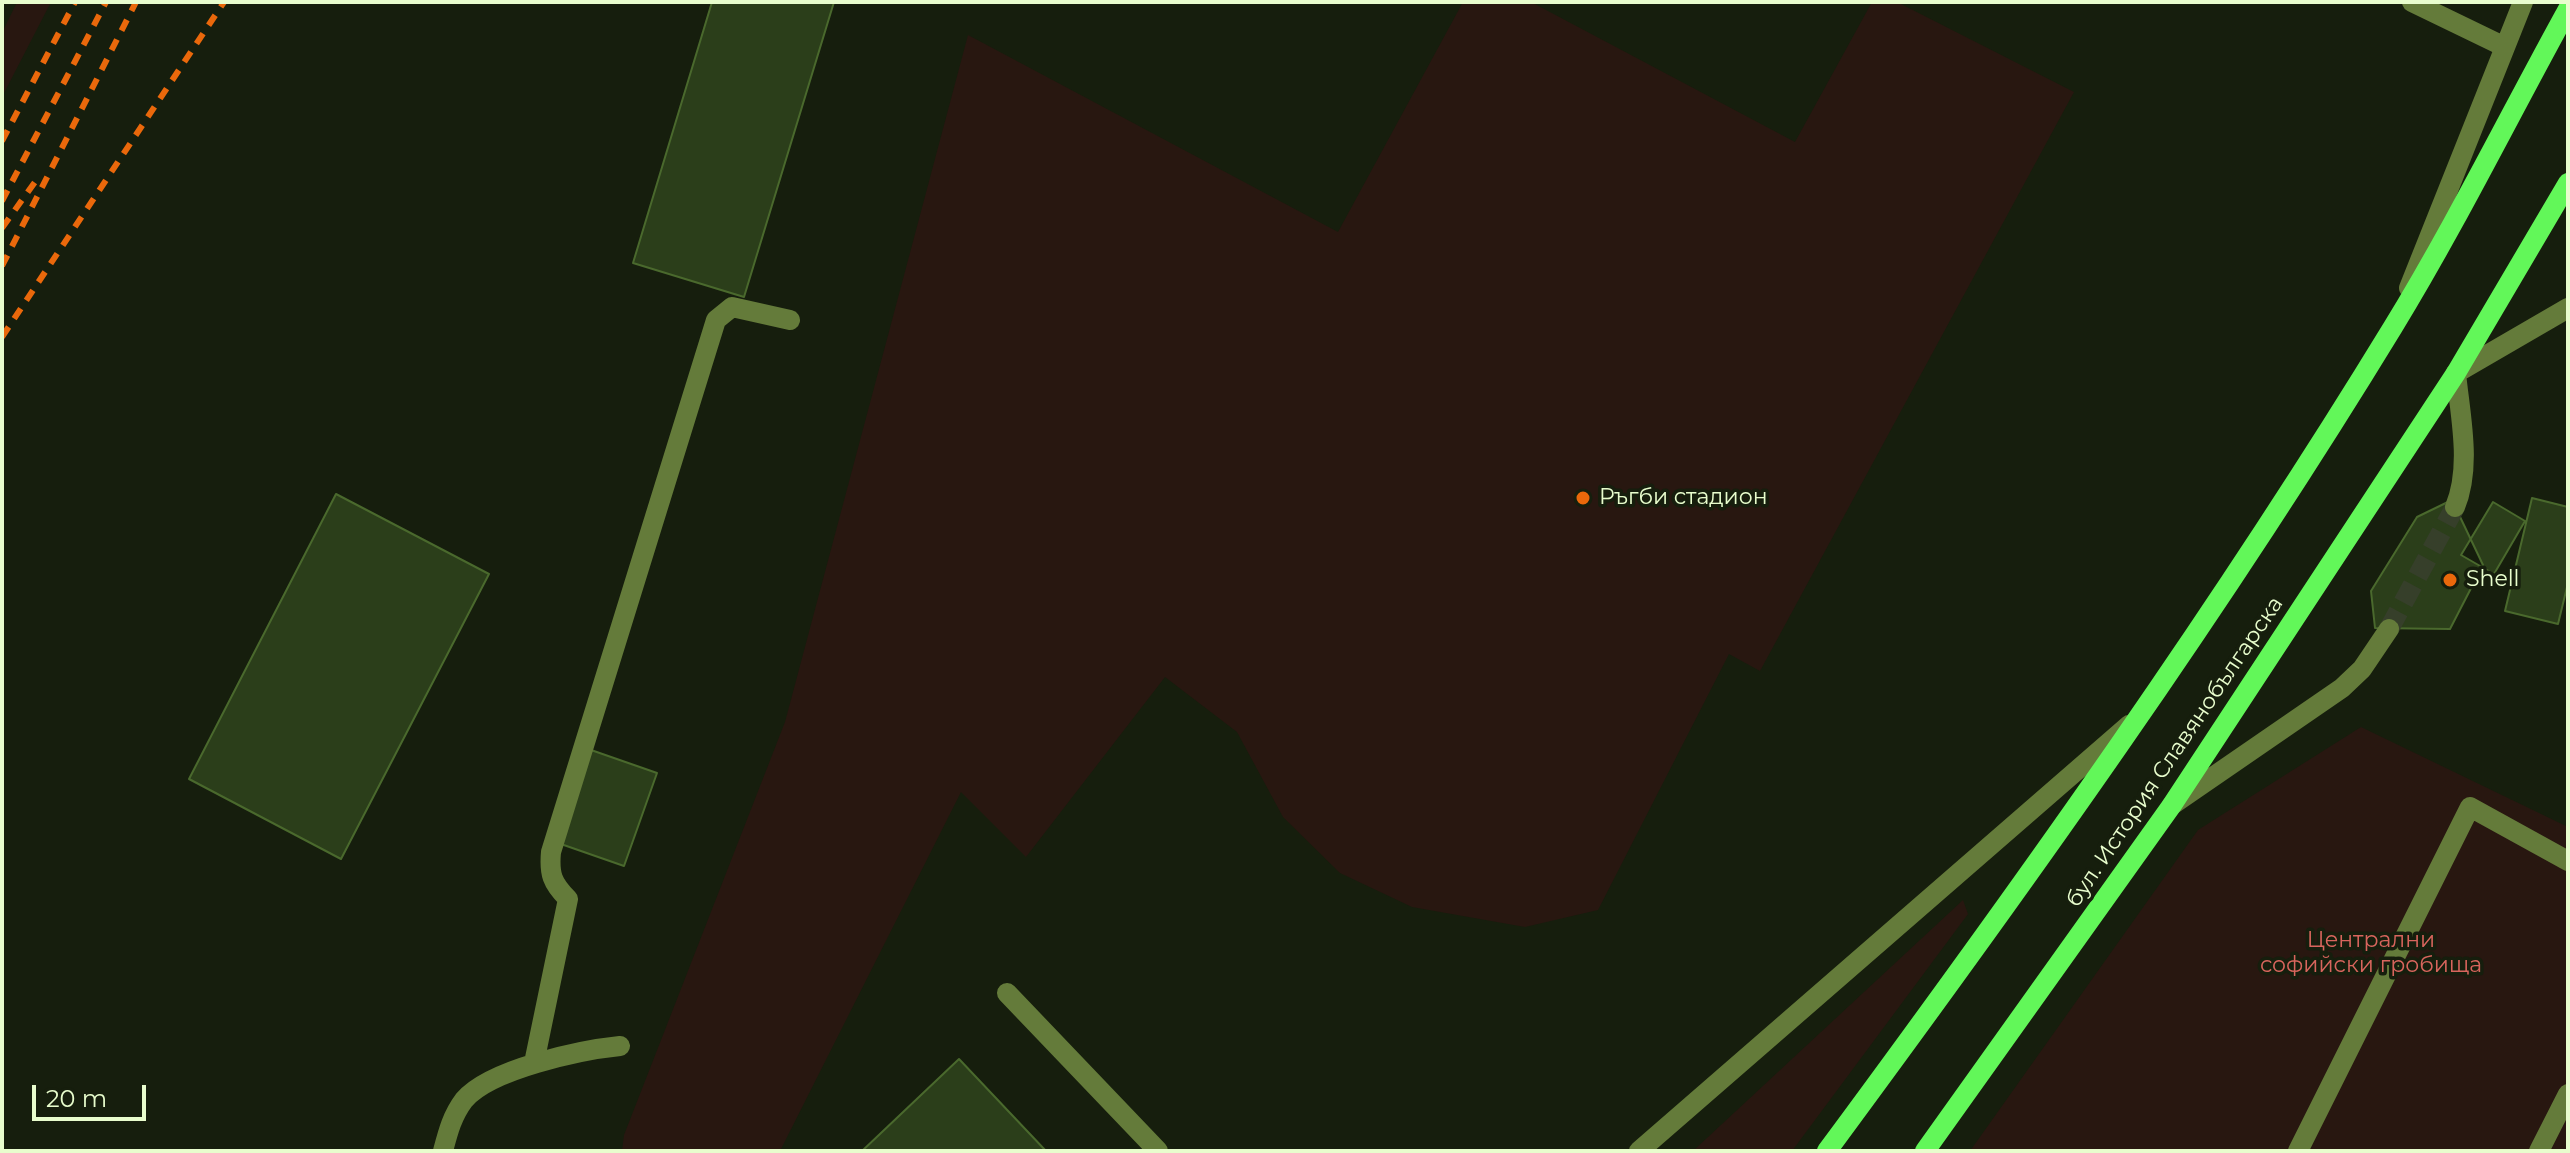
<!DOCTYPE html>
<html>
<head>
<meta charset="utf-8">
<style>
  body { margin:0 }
  #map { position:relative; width:2570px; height:1153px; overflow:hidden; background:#161e0d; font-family:Montserrat,sans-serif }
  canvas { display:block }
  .frame { position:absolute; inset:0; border:4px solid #e8fdcd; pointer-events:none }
  .scale { position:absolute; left:32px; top:1085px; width:114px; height:36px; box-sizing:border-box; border:4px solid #e8fdcd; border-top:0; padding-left:10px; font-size:24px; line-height:28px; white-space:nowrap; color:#e8fdcd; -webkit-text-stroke:6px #161e0d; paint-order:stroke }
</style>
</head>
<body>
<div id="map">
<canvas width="2570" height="1153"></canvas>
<div class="frame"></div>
<div class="scale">20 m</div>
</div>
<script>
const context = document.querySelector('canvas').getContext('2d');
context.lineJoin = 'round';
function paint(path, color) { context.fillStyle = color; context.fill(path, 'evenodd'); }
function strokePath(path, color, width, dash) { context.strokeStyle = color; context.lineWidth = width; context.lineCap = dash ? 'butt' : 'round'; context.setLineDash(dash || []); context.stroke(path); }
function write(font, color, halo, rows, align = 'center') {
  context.font = font + ' Montserrat,sans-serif'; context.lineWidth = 7; context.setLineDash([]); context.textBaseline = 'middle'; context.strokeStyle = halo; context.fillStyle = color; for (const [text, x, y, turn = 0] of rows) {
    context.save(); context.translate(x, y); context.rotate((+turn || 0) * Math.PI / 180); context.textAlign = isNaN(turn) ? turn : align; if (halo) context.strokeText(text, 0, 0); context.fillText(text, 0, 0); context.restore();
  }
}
const green = new Path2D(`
  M17 2H51L2 97V33Z
  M1463 2H1531L1795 142 1872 2H1897L2074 92 1760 671 1729 654 1598 910 1525 927 1412 907 1340 873 1283 817 1237 732 1165 677 1026 857 961 792 780 1151H622L624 1135 785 722 968 35 1338 232Z
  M2361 727 2568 827V1151H1970L2198 830Z
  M1963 900 1968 914 1792 1151H1693Z`);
const building = new Path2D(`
  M712 2H834L744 297 633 263Z
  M336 494 489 574 341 859 189 779Z
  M2532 498 2568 507V583L2558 624 2505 611Z
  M2452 500 2483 565 2450 629 2375 628 2371 591 2417 517Z
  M2493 502 2525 521 2494 574 2461 555Z
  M591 750 657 773 624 866 558 843Z
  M959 1059 1046 1151H862Z`);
const minorTunnel = new Path2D(`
  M2389 629 2455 507`);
const minor = new Path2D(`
  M2412 2 2505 47
  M2409 288 2523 2
  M2455 507C2472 466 2460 415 2456 373L2568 308
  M2172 805 2342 688 2362 669 2389 629
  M1007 993 1158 1151
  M534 1063 568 899C552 883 549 874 551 852L716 320 732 307 790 320
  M443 1151C448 1132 452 1116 464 1100 490 1069 581 1050 620 1046
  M1639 1151 2129 725
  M2298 1151 2470 807 2568 861
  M2539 1151 2568 1094`);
const major = new Path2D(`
  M1827 1151C2025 883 2219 612 2393 327 2456 224 2510 114 2568 9
  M1925 1151 2172 805 2456 373 2568 183`);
const rail = new Path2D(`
  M2 141 75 2
  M2 201 106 2
  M2 228 35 182
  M2 266 136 2
  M2 337 224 2`);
const markers = [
  [1583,498,8,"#ea680b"],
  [2450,580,8,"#ea680b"]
];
const poiNames = [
  ["Ръгби стадион",1599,498],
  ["Shell",2466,580]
];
const streetNames = [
  ["бул. История Славянобългарска",2175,752,-56]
];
const parkNames = [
  ["Централни",2371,941],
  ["софийски гробища",2371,966]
];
paint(green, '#281710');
paint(building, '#2b3e1a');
strokePath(building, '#4a692d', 2);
strokePath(minorTunnel, '#363f2a', 20, [20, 10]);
strokePath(minor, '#647b3a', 20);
strokePath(major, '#62f759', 20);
strokePath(rail, '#ea680b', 6, [12, 10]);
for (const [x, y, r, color] of markers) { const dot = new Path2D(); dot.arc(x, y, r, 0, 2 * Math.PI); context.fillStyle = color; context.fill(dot); strokePath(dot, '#161e0d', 3); }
write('22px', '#e8fdcd', '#161e0d', poiNames, 'left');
write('22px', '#e8fdcd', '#161e0d', streetNames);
write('22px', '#d8655d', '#161e0d', parkNames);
</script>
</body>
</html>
